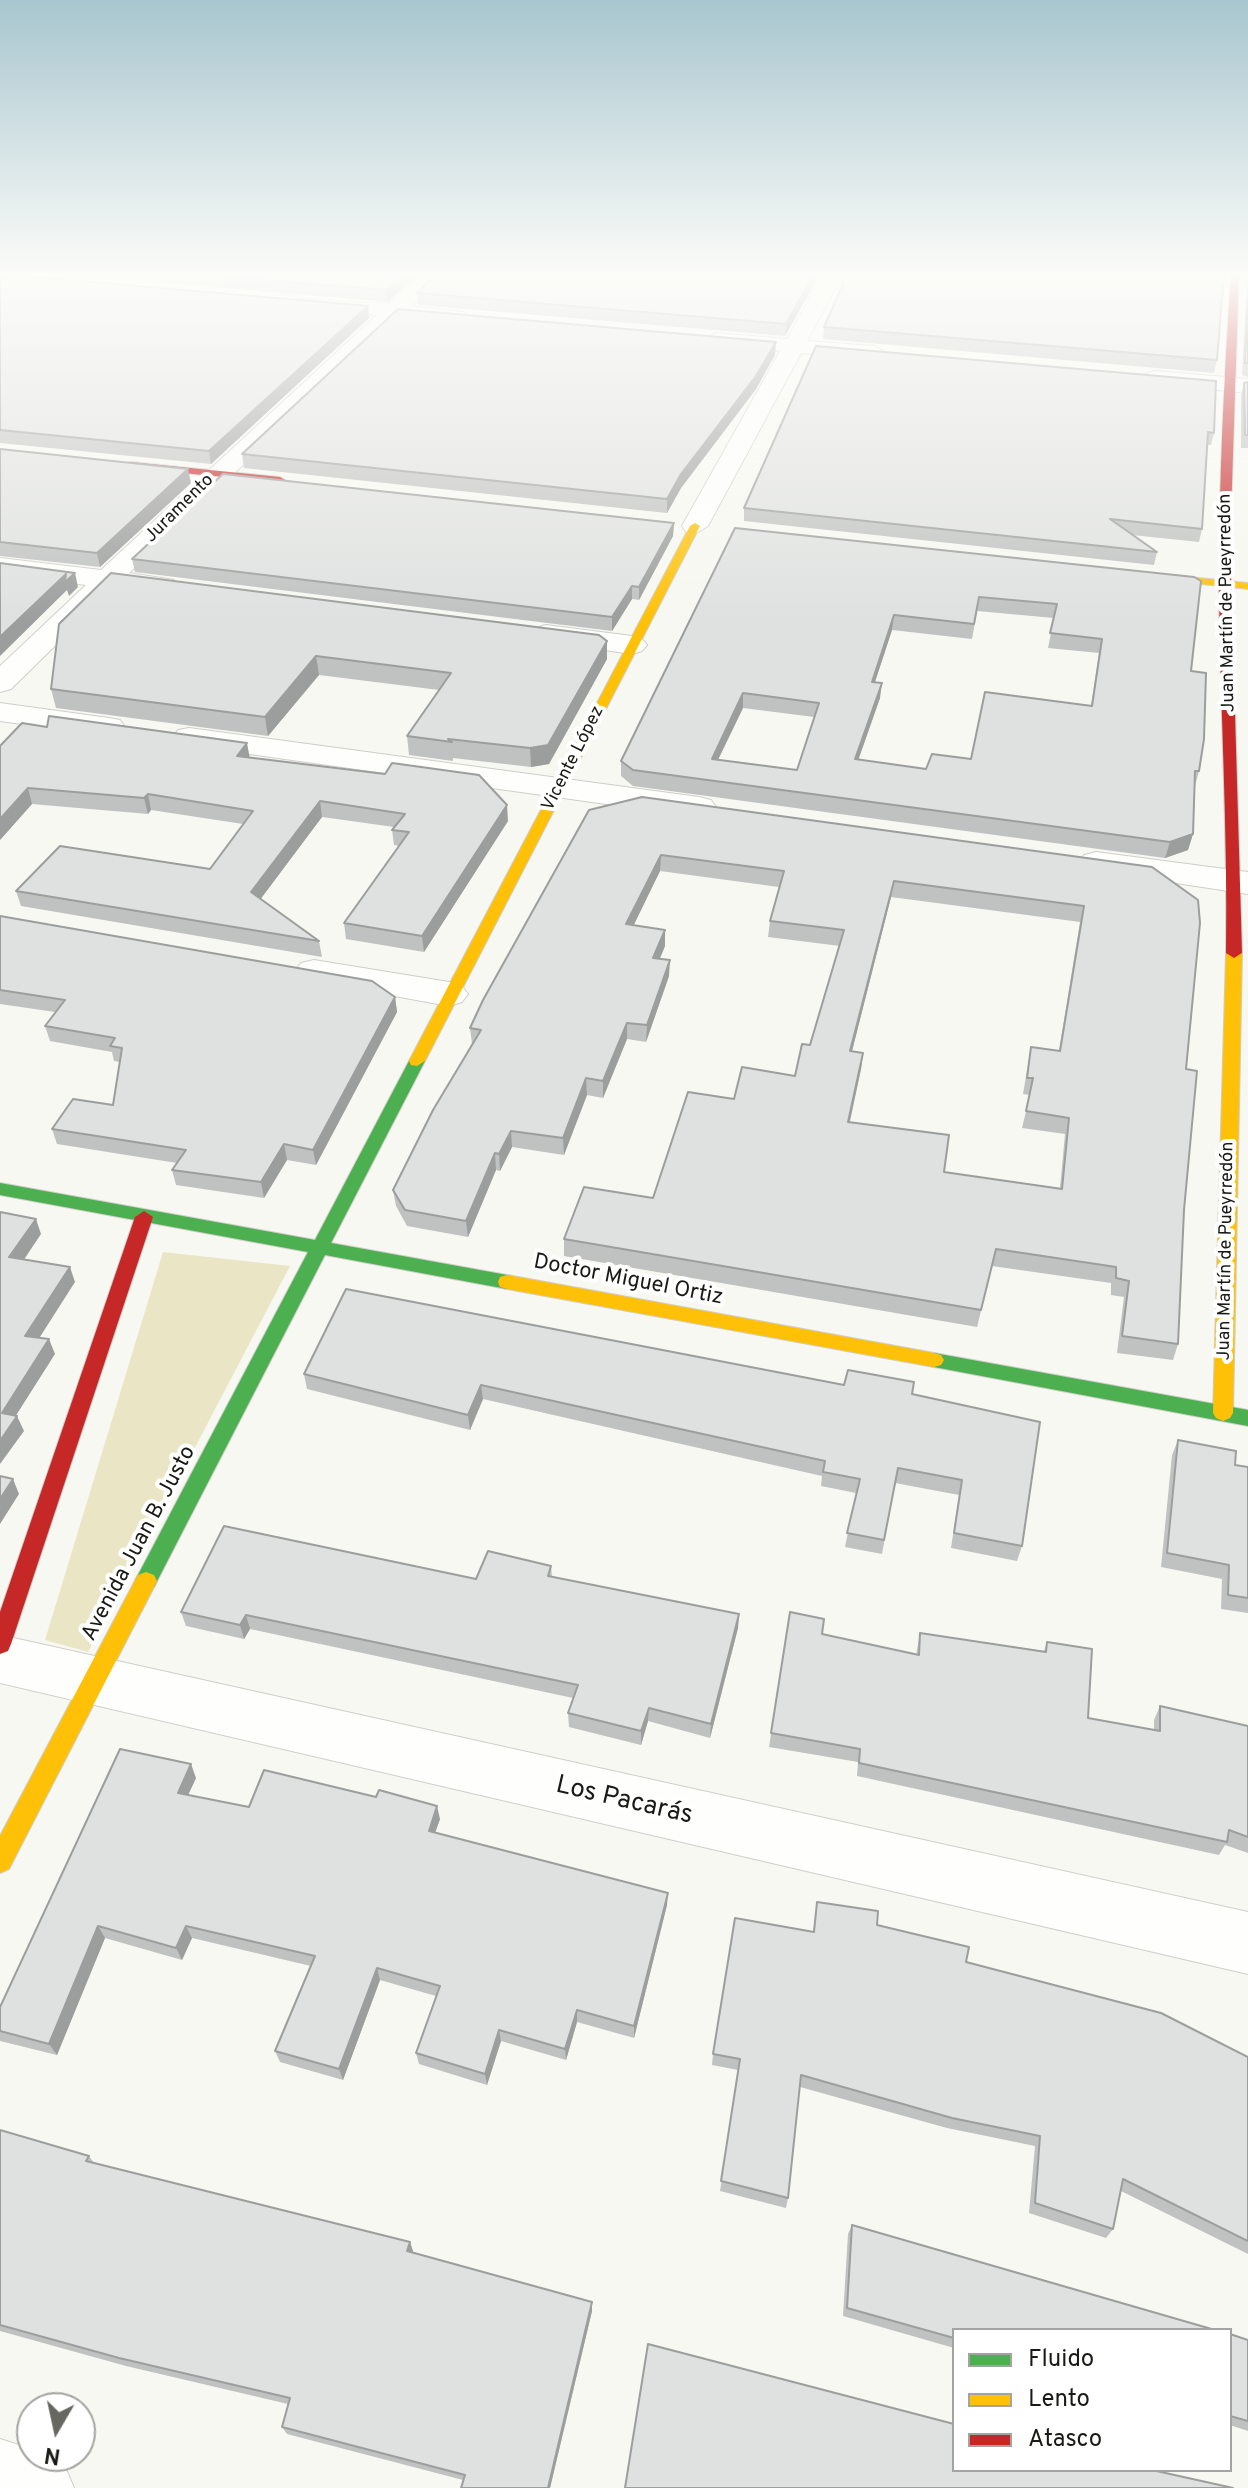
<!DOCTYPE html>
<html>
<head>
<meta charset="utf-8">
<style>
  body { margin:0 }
  #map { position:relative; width:1248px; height:2488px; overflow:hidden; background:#f8f8f2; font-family:Overpass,sans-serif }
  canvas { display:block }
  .legend { position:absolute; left:952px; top:2328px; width:280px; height:144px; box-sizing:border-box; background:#fff; border:2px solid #a3a3a1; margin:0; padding:10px 14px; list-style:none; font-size:24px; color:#191915 }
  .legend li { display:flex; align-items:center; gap:16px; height:40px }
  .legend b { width:40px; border:2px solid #a3a3a1 }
  .north { position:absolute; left:16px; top:2392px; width:80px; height:80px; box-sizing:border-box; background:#fff; border:2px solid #a3a3a1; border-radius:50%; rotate:189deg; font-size:22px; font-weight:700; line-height:32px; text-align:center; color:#191915 }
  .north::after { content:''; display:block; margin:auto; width:28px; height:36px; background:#676762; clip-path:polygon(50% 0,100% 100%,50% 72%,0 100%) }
</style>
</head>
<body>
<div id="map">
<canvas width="1248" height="2488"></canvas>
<ul class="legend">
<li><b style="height:10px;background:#4caf50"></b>Fluido</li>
<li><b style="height:10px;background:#ffc107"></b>Lento</li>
<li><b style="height:10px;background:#c62828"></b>Atasco</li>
</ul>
<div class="north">N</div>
</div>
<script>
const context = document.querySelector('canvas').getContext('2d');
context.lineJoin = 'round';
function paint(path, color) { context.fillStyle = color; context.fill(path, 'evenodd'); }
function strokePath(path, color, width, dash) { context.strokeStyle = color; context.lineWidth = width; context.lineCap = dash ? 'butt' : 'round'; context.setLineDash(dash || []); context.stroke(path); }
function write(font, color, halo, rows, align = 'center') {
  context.font = font + ' Overpass,sans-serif'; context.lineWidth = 8; context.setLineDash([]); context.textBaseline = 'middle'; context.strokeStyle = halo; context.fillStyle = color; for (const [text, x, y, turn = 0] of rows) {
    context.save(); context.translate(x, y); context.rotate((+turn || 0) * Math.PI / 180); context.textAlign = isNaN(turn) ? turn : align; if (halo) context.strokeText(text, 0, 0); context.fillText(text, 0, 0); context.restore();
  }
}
const green = new Path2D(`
  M163 1252 290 1266 88 1652 45 1640Z`);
const street = new Path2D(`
  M423 274H444L411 306 464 312 467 316 464 320 399 317 129 573 174 580 178 586 174 592 164 594 114 588 11 689 0 692V666L86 585 0 574V558L101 570 377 315 310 309 303 307 300 303 303 299 389 304Z
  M823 274H843L807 341 875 346 886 353 875 360 801 353 708 526 695 534 686 532 682 526 780 351 716 345 705 339 716 333 787 339Z
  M1155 371 1248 379V393L1147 383 1144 378 1147 373Z
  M546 625 632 636 642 639 647 645 642 651 632 654 536 640 532 634 536 628Z
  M0 703 109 718 120 720 125 727 120 734 109 736 0 721Z
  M189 728 699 797 711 800 716 807 711 814 699 817 178 744 173 737 178 730Z
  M1096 852 1248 872V894L1084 869 1079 862 1084 855Z
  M314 960 449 982 462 986 468 994 462 1002 449 1006 301 979 295 971 301 963Z
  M0 1635 1248 1912V1974L0 1683Z
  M0 2439 32 2449V2456H50L63 2462 74 2488H0Z`);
const fast = new Path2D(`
  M14 274H23L0 288V282Z
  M417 1056 425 1061 331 1243 507 1275 514 1277 516 1282 514 1287 507 1289 325 1255 154 1587 146 1590 138 1587 135 1581 138 1575 308 1252 0 1195V1183L315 1240 409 1061Z
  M934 1353 1248 1410V1426L934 1367 927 1365 924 1360 927 1355Z`);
const slow = new Path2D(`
  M695 523 700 526 425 1061 417 1066 411 1065 409 1061 690 526Z
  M1140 572 1248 583V589L1136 577V573Z
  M1234 948 1242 953 1233 1413 1230 1418 1223 1421 1216 1418 1213 1413 1226 953Z
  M507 1275 934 1353 941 1355 944 1360 941 1365 934 1367 507 1289 500 1287 498 1282 500 1277Z
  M146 1572 154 1575 157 1581 154 1587 9 1869 0 1873V1836L138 1575Z`);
const jam = new Path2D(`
  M1231 274H1239L1230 544 1242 953 1234 958 1226 953C1228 830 1220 706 1219 583 1219 480 1224 377 1231 274Z
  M130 462 280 477 285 480 280 483 126 467 125 465Z
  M144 1211 153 1217 11 1644 8 1651 0 1654V1612L135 1217Z`);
const wall = new Path2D(`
  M60 274H419L388 302Z
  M820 274 785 336 418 305 417 293Z
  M842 274H1224L1217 360 1214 373 823 339 824 327 842 285 841 284Z
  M1247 274H1248V377L1242 375Z
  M0 281 369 318 211 464 0 443Z
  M816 346 1214 433 1211 445H1207L1202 529 1199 542 1132 535 1157 552 1154 565 744 521V508Z
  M775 355 756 389 681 488 667 513 244 468 242 454Z
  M1248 382V448H1241V395L1244 383Z
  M0 449 191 483 100 567 0 556Z
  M674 523 673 536 639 600 632 599 612 631 135 572 132 559Z
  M735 528 1194 577 1191 671 1199 771 1195 786 1193 834 1188 850 1165 858 633 786 621 776V761ZM977 611 1054 618 1048 648 1099 653 1091 706 971 759 926 769 858 760 880 698 875 682 892 630 972 639ZM743 708 814 717 797 770 718 760Z
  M59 624 607 641V659L549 764 531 767 453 758V761L409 755 407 736 439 690 319 675 268 736 56 708 51 689Z
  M0 746 250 757 508 821 424 952 346 939 344 923 399 846 394 845 392 830 394 827 322 817 260 899 319 941 322 957 21 906 16 891 210 869 243 824 151 810 148 814 32 804 0 840Z
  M589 810 1152 867 1186 1069 1184 1210 1178 1344 1173 1360 1117 1353 1124 1297 1111 1295V1283L992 1266 977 1327 564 1256V1239L653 1198 734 1099 795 1076 810 1045 840 946 768 937 770 921 779 887 660 871 633 926 665 930V946L660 959 669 976 646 1042 627 1039 603 1098 587 1095 564 1155 512 1147 500 1171 496 1170 468 1237 407 1226 396 1206 393 1190 472 1044 470 1028ZM891 897 1080 922 1059 1051 1031 1047 1023 1094 1030 1095 1022 1128 1065 1134 1060 1188 944 1172 850 1122 861 1069 863 1053 852 1051Z
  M0 916 395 997 397 1012 316 1165 287 1160 264 1198 176 1185 172 1170 177 1163 57 1144 52 1129 113 1105 120 1062 114 1061 112 1052 50 1041 45 1026 55 1012 0 1004Z
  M304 1374 844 1385 912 1395 1022 1546 1017 1561 951 1548 959 1495 895 1483 882 1554 845 1547 856 1493 821 1486 822 1476 483 1399 470 1430 307 1389Z
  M1178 1440 1235 1465 1248 1467V1613L1221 1609 1222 1579 1161 1567 1172 1455Z
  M551 1566 552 1577 739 1614 738 1628 710 1738 648 1721 641 1745 569 1727 568 1713 573 1698 250 1629 244 1639 186 1626 181 1612 476 1579Z
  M790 1612 822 1634 916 1655 920 1633 1044 1651 1047 1642 1088 1718 1154 1730V1720L1160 1706 1248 1726V1853L1225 1845 1219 1855 857 1776 858 1762 769 1747Z
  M196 1778 188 1795 249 1807 440 1819 435 1833 667 1905 634 2038 577 2022 566 2060 501 2041 487 2085 419 2064 416 2053 436 1996 380 1980 343 2080 280 2062 275 2051 311 1966 192 1938 182 1960 105 1938 57 2055 0 2041V2007Z
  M817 1902 966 1962 1248 2057V2254L1121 2191 1113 2229 1106 2238 1029 2213 1035 2146 947 2128 800 2087 788 2198 786 2208 720 2191 738 2070 712 2065 713 2054 813 1932Z
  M0 2130 89 2156 94 2163 410 2242 413 2252 592 2302V2311L550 2488H461L463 2480 287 2434 282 2427 288 2404 126 2366 0 2331Z
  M852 2225 954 2330V2348L843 2316 848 2234Z
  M1230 2334 1248 2340V2431L1230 2425Z`);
const shadedWall = new Path2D(`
  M405 274H419L388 302 387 290Z
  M814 274H820L785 336 786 324Z
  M368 306 369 318 211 464 209 451Z
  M776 342 775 355 756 389 681 488 667 513V499L681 474Z
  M188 469 191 483 100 567 97 553Z
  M674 523 673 536 639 600V587Z
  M75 573 78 587 69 596 67 590 0 656V637L66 574Z
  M632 586V599L612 631V617Z
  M894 615 892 630 870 697 872 682Z
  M607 641V659L549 764 531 767 530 748Z
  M316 656 319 675 268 736 265 717Z
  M882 683 880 698 853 775 855 759Z
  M743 693V708L711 774 712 759Z
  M247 743 250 759 237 756Z
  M28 788 32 804 0 840V819Z
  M148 794 151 810 148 814 144 798Z
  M320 801 322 817 254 908 251 892Z
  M507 805 508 821 424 952 422 936Z
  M1193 834 1188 850 1165 858 1170 842Z
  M661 855 660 871 626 941V924Z
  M894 881 891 897 848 1067 850 1051Z
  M665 930V946L653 974V958Z
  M670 960 669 976 646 1042 647 1025Z
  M395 997 397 1012 316 1165 313 1150Z
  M627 1023V1039L603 1098V1081Z
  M863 1053 861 1069 846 1138 848 1122Z
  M586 1078 587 1095 564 1155 563 1138Z
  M511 1131 512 1147 500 1171 499 1154Z
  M284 1144 287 1160 264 1198 261 1182Z
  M495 1153 496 1170 468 1237 466 1221Z
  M36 1219 41 1234 15 1273 9 1257Z
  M70 1267 75 1282 31 1351 25 1336Z
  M49 1339 55 1354 8 1428 2 1413Z
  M481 1385 483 1399 470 1430 468 1415Z
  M17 1416 24 1431 0 1464V1441Z
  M13 1479 19 1494 0 1524V1499Z
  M739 1614 738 1628 710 1738 711 1724Z
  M246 1615 250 1629 244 1639 240 1625Z
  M649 1708 648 1721 641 1745V1731Z
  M191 1764 196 1778 183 1806 178 1793Z
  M437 1806 440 1819 431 1844 429 1831Z
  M668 1893 667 1905 634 2038V2026Z
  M98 1926 105 1938 57 2055 49 2044Z
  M186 1926 192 1938 182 1960 176 1948Z
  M377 1968 380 1980 343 2080 339 2069Z
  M577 2010V2022L566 2060 565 2049Z
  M499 2030 501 2041 487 2085 485 2074Z
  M410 2242 413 2251 410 2260 407 2251Z
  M592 2302V2311L550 2488H548Z`);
const building = new Path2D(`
  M194 274H405L387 290Z
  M436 274H814L786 324 417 293Z
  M844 274H1224L1217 360 824 327 847 275Z
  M11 275 368 306 209 451 0 430V281Z
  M1248 298V363H1245Z
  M398 309 776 342 756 376 681 474 667 499 242 454Z
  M816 346 1216 381 1214 433 1208 432 1202 529 1110 519 1157 552 744 508Z
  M1248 382V435H1245L1244 383Z
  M0 449 188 469 97 553 0 542Z
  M223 474 674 523 639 587 632 586 612 617 132 559Z
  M735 528 1194 577 1201 581 1191 671 1206 673 1204 739 1199 771H1195L1193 834 1170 842 633 770 621 761ZM979 597 1057 604 1050 633 1102 639 1092 706 985 692 971 759 932 754 926 769 855 759 882 683 872 682 894 615 974 624ZM743 693 819 703 797 770 712 759Z
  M0 563 75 573 65 582 66 574 0 637Z
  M111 573 599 635 607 641 548 745 530 748 448 739 452 742 407 736 451 673 316 656 265 717 51 689 59 624Z
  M49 716 247 743 237 756 385 774 392 763 479 775 507 805 422 936 344 923 409 832 392 830 405 814 320 801 251 892 319 941 16 891 60 846 210 869 253 811 148 794 144 798 28 788 0 819V746L22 723 47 727Z
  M642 797 1152 867 1198 900 1200 923 1186 1069 1197 1071 1184 1210 1178 1344 1122 1336 1129 1281 1116 1278V1267L996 1249 981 1310 564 1239 584 1187 653 1198 688 1092 734 1099 742 1067 795 1076 802 1044 810 1045 844 930 770 921 784 871 661 855 626 924 665 930 653 958 670 960 647 1025 627 1023 603 1081 586 1078 563 1138 511 1131 499 1154 495 1153 466 1221 405 1210 393 1190 433 1110 481 1030 470 1028 483 1000 589 810ZM894 881 1084 906 1060 1051 1031 1047 1027 1078H1033L1026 1111 1069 1118 1062 1189 944 1172 949 1135 848 1122 863 1053 850 1051Z
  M0 916 372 981 395 997 313 1150 284 1144 261 1182 172 1170 186 1150 52 1129 73 1099 113 1105 122 1048 110 1046 115 1038 45 1026 65 1000 0 990Z
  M0 1212 36 1219 9 1257 70 1267 25 1336 49 1339 2 1413 17 1416 0 1441Z
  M346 1289 844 1385 848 1370 914 1382 912 1394 1040 1422 1022 1546 954 1533 962 1480 898 1468 884 1540 847 1533 860 1479 823 1472 825 1461 481 1385 468 1415 304 1374Z
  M1178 1440 1236 1451 1235 1465 1248 1467V1598L1228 1595 1229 1565 1167 1553Z
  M0 1476 13 1479 0 1499Z
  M224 1526 476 1579 488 1551 551 1566 548 1576 739 1614 711 1724 649 1708 641 1731 568 1713 578 1685 246 1615 240 1625 181 1612Z
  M790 1612 824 1619 822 1634 919 1655 920 1633 1046 1652 1047 1642 1092 1649 1088 1718 1160 1731V1706L1248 1726V1837L1229 1830 1227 1842 859 1763 860 1749 771 1733Z
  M120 1749 191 1764 178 1793 249 1807 264 1770 376 1797 379 1790 437 1806 429 1831 668 1893 634 2026 577 2010 565 2049 499 2030 485 2074 416 2053 440 1986 377 1968 339 2069 275 2051 315 1956 186 1926 176 1948 98 1926 49 2044 0 2031V2007Z
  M817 1902 878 1911 877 1925 969 1947 966 1962 1161 2013 1248 2057V2241L1123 2179 1113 2229 1035 2203 1040 2136 952 2118 801 2075 788 2198 721 2181 740 2059 713 2054 735 1918 814 1932Z
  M0 2130 89 2156 86 2161 410 2242 407 2251 592 2302 548 2488H461L465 2475 282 2427 290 2398 119 2358 0 2325Z
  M852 2225 1215 2330H954V2338L847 2308Z
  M1230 2334 1248 2340V2421L1230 2416Z
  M648 2344 954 2424V2470H1152L1233 2488H625Z`);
const farStreetnames = [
  ["Juramento",180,509,-45],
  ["Juan Martín de Pueyrredón",1228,603,-91],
  ["Vicente López",574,759,-63],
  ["Juan Martín de Pueyrredón",1227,1251,-89]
];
const streetNames = [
  ["Doctor Miguel Ortiz",628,1281,11],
  ["Avenida Juan B. Justo",140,1544,-62]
];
const nearStreetnames = [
  ["Los Pacarás",624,1802,13]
];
paint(green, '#eae6c5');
strokePath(street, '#cfcec9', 2);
strokePath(fast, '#cfcec9', 2);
strokePath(slow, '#cfcec9', 2);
strokePath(jam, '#cfcec9', 2);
paint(street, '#fefefd');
paint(fast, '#4caf50');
paint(slow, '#ffc107');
paint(jam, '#c62828');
paint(wall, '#c0c2c1');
paint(shadedWall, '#9c9e9d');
paint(building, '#dfe1e0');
strokePath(building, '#9c9e9d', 2);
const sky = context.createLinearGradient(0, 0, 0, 622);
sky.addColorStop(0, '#a8c6cf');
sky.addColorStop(0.44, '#fcfcf9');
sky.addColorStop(1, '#fcfcf900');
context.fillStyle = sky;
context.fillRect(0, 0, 1248, 622);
write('18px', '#191915', '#fff', farStreetnames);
write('22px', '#191915', '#fff', streetNames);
write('26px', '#191915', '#fff', nearStreetnames);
</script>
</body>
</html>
